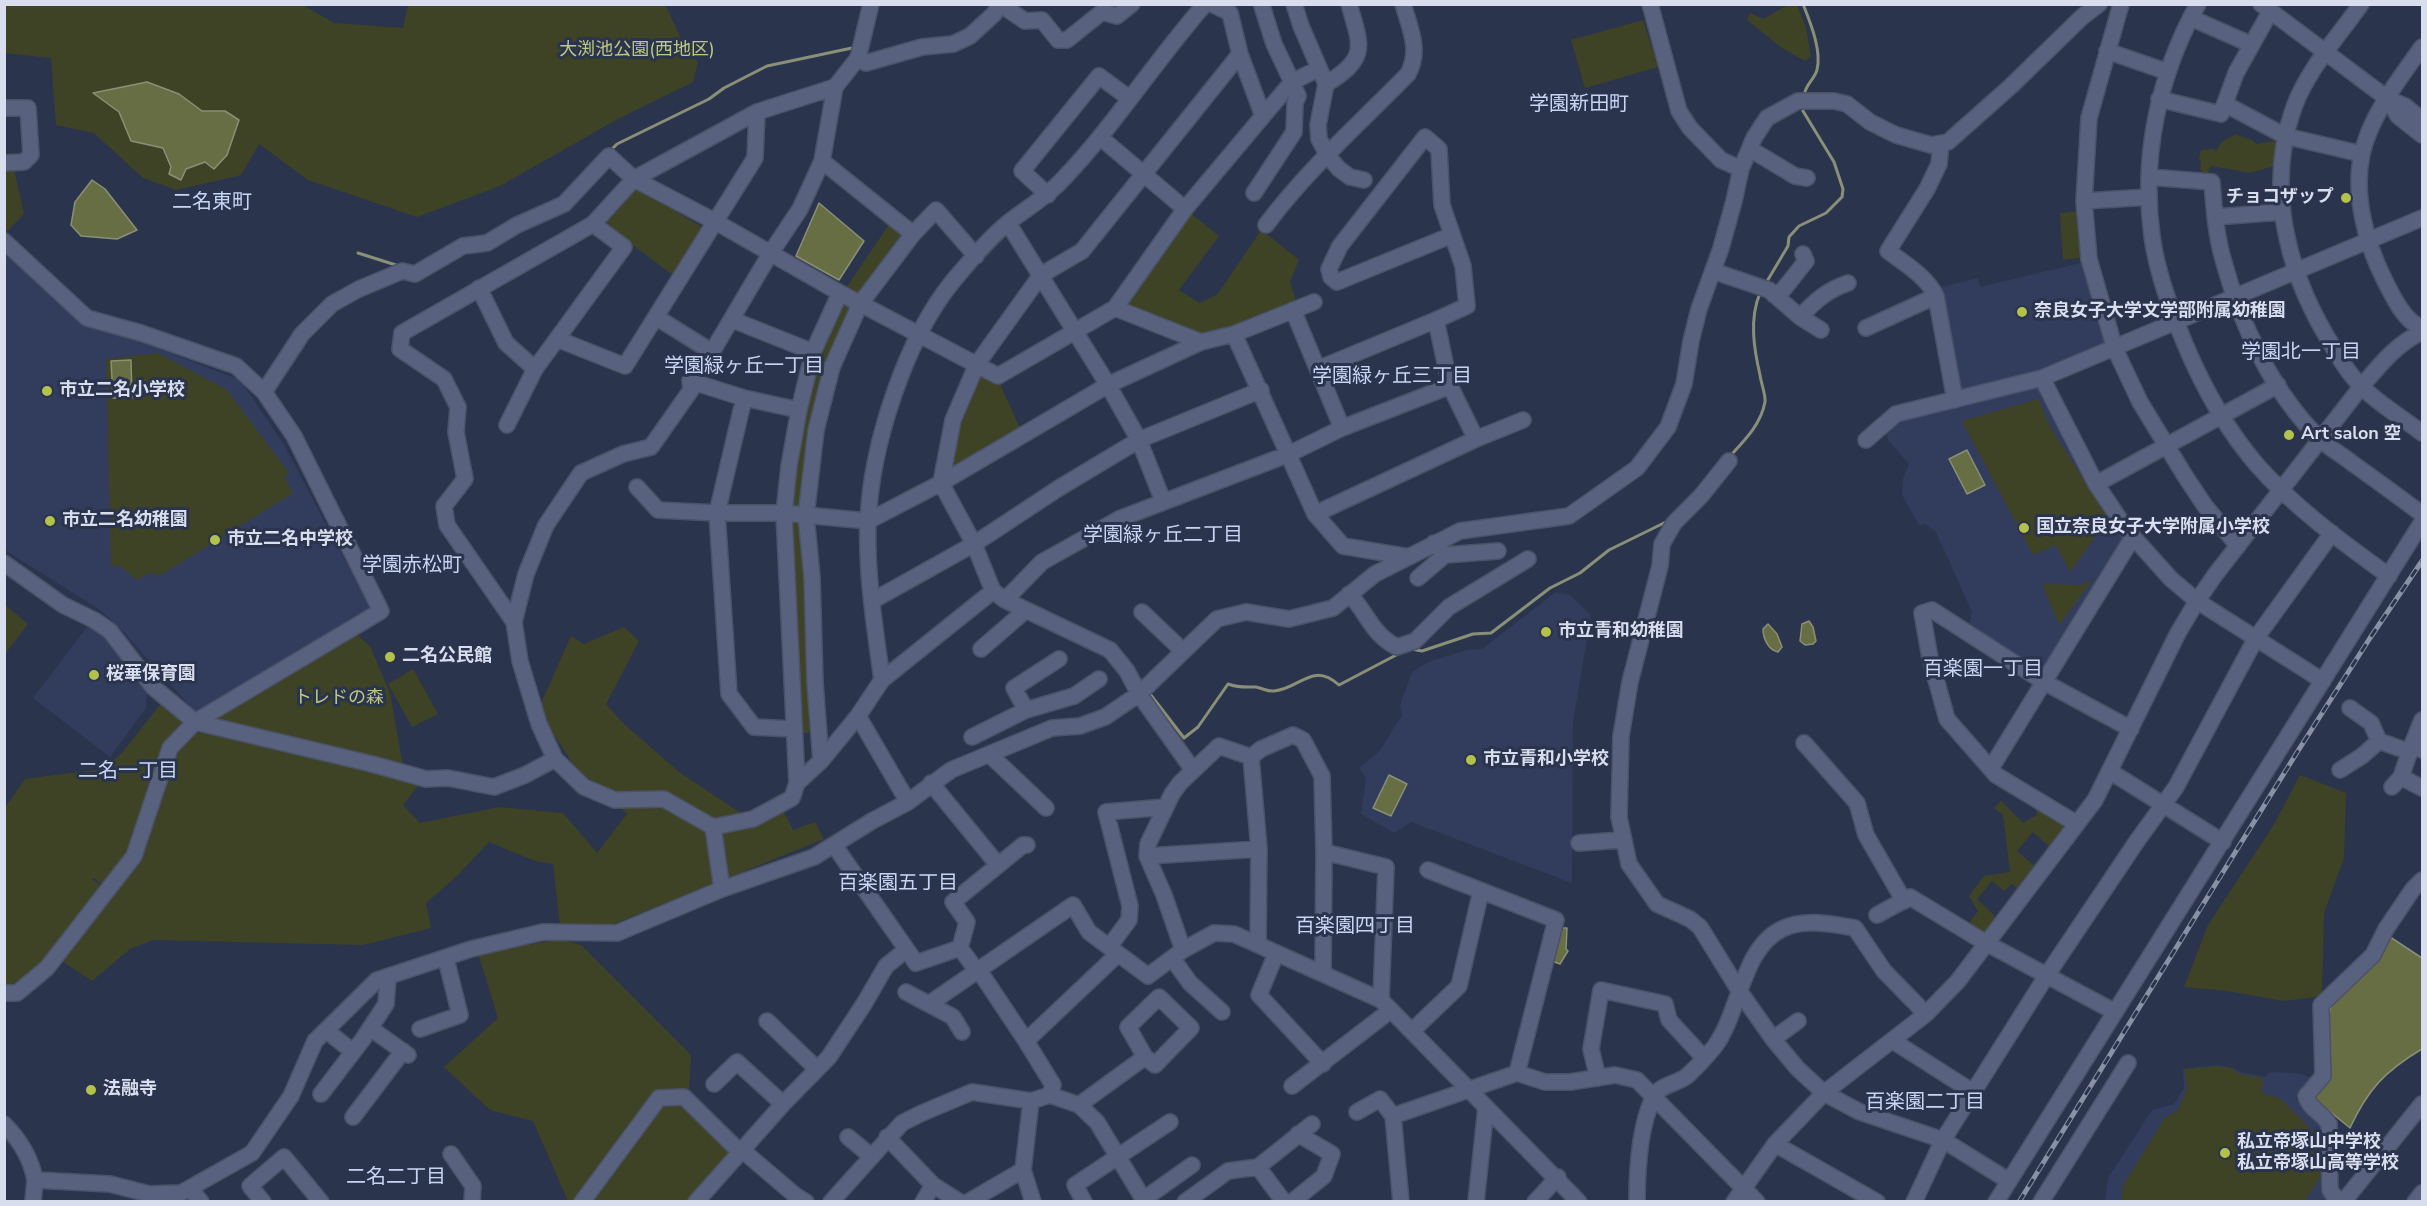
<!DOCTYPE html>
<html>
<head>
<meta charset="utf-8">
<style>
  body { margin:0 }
  #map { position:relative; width:2427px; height:1206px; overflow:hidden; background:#2b344d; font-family:"Nunito Sans",sans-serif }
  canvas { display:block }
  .frame { position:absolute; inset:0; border:6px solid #d8deee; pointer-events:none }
</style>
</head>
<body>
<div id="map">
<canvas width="2427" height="1206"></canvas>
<div class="frame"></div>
</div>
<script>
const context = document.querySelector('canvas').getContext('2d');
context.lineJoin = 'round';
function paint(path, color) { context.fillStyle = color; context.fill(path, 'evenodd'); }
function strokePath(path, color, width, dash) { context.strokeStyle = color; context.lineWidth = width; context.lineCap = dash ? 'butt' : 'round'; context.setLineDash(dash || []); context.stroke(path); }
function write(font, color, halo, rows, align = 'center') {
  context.font = font + ' "Nunito Sans","Noto Sans JP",sans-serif'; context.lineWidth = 6; context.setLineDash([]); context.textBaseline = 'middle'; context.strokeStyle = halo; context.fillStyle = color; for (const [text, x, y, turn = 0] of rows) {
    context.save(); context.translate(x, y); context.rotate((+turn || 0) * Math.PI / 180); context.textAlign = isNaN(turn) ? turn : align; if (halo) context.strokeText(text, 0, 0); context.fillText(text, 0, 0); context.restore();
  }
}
const built = new Path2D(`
  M4 248 86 321 240 380 283 443 372 611 198 715 120 628 100 610 5 550Z
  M2084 262 2108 337 2104 347 2043 374 1964 392 1958 389 1938 288 1978 278 1980 287Z
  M2036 386 2042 389 2126 540 2044 672 2038 673 1969 626 1972 612 1936 532 1925 524 1919 525 1902 495 1903 479 1909 464 1888 440 1886 427 1893 421Z
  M1556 592 1570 595 1591 615 1573 722 1572 883 1411 822 1394 833 1361 814 1366 778 1359 768 1379 752 1402 715 1400 705 1412 672 1428 662 1467 650 1482 649Z
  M90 623 109 633 147 692 146 708 110 757 33 698Z
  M2219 1065 2234 1068 2240 1072 2265 1077 2269 1073 2276 1072 2301 1074 2316 1079 2296 1098 2325 1122 2334 1201 2105 1202 2108 1178 2152 1110 2174 1104 2184 1088 2183 1069Z`);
const green = new Path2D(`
  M665 4 687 52 698 62 693 82 616 120 500 186 417 217 308 180 259 144 241 175 176 190 143 178 94 133 56 125 51 58 5 53V5H303L334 23 403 28 408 5Z
  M1788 5H1797L1806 28 1811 56 1805 61 1782 48 1747 20 1750 13 1763 19Z
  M1643 20 1658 67 1585 88 1571 40Z
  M2236 135 2252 140 2257 144 2273 141 2277 143 2274 166 2250 173 2212 166 2209 168 2208 175 2199 174 2203 172 2200 169 2201 162 2199 158 2201 150 2214 149 2216 152C2220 142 2226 138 2236 135Z
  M14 169 24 214 5 233V170Z
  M637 188 705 229 674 276 603 223Z
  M1185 209 1219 236 1179 290 1199 303 1217 295 1260 232 1258 227 1299 260 1290 282 1295 297 1293 310 1201 342 1115 308Z
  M2079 211 2084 257 2063 260 2060 213Z
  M890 223 903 231 905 240 857 296 846 288Z
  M848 302 853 306 802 509 789 507 816 355 843 304Z
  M158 353 227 390 289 473 284 477 293 493 161 575 149 573 137 580 120 566H111L106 359Z
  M981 377 1000 384 1023 435 952 472C949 443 970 404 981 377Z
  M2038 399 2049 425 2108 519 2070 572 2056 545 2033 555 1962 421Z
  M792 520H798L802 523 813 726 808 733H804L801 728Z
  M2093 579 2059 625 2042 584 2081 585Z
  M5 605 28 624 5 654Z
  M624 627 639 641 606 704 623 723 679 772 742 814 783 810 793 830 815 822 824 839 606 927 560 925 553 864 535 861 489 842 457 876 426 903 431 928 363 945 153 940 130 949 92 981 59 959 112 893 94 878 92 879 104 888 38 968 9 986 5 985V808L25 779 102 769 122 753 162 702 163 707 194 732 263 740 421 782 403 805 420 823 500 807 563 813 597 853 627 814 573 764 538 710 571 636 584 644Z
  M354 632 370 646 390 693 403 766 209 722Z
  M413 669 438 714 412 727 388 684Z
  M2300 775 2346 793 2344 858 2324 913 2322 996 2284 1001 2227 991 2184 987 2208 925 2273 826Z
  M2001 801 2023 823 2037 815 2034 803 2067 827 2051 848 2033 832 2017 851 2036 867 2019 890 2012 884 2004 891 1992 881 1977 899 1998 919 1986 935 1967 926 1978 911 1969 896 1984 876 2010 872 2003 815 1994 808Z
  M562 939 581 945 691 1055 688 1105 733 1150 690 1201H568L533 1121 490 1110 444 1067 498 1018 478 953Z
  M2218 1066 2231 1068 2239 1074 2263 1078 2262 1093 2281 1099 2316 1134 2324 1171 2305 1201 2121 1202 2123 1186 2164 1119 2178 1110 2187 1088 2184 1069Z`);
const water = new Path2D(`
  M147 82 179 94 202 111H225L239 120 227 155 214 169 205 162 186 169 181 180 169 174 171 167 163 148 131 141 119 112 93 93Z
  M92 180 105 189 137 230 117 239 81 236 71 225 75 202Z
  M819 203 864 241 839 280 796 256Z
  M131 360 132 398H113L111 361Z
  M1967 450 1985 485 1967 494 1949 459Z
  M1809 621 1813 627 1816 641 1813 644 1805 645 1800 641 1802 624Z
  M1768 624 1777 634 1782 647 1778 652C1768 650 1763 638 1763 629Z
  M1389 775 1407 784 1391 816 1373 808Z
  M1560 928H1567L1566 949 1568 951 1560 964 1552 961Z
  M2387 935 2422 958V1049C2385 1071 2368 1089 2350 1128L2311 1096 2331 1006Z`);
const stream = new Path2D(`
  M1803 4C1810 22 1822 50 1817 70 1814 80 1805 85 1804 96
  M611 150 617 144 709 99 724 88 767 66 852 48 856 50
  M358 253 399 266
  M1766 283 1788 246 1789 237 1799 226 1826 213 1842 197 1843 189 1834 162 1803 111V105
  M1730 456C1745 440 1761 424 1765 402 1766 395 1761 383 1760 375 1754 349 1749 319 1760 293
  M1411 649 1422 651 1473 634 1491 633 1550 588 1580 573 1609 550 1668 521
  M1150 694 1184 738 1198 727 1228 684C1239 688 1245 687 1256 687 1262 688 1268 692 1274 691 1300 689 1312 661 1339 685L1400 653`);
const minor = new Path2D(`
  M1000 4 1025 21 1042 20 1058 40H1067L1102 12 1117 16 1132 4
  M1294 4 1301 26 1326 84 1318 125 1319 139 1328 156 1339 169 1350 177 1364 180
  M1650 4 1679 111 1690 128 1721 160 1741 169
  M2121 4 2089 118 2084 201 2089 259 2115 349 2140 402 2185 476 2205 506 2238 546
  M2198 4C2159 74 2141 156 2152 236 2157 273 2171 310 2185 344 2203 387 2227 430 2257 465 2295 508 2342 542 2389 576
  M2261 4 2388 99 2405 106 2422 120
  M2361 4C2338 37 2308 69 2294 107 2266 185 2286 268 2327 337 2337 354 2347 372 2361 386 2377 403 2403 418 2422 433
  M1262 6 1274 44 1292 82 1263 116
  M2191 18 2250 44
  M2422 47C2400 78 2370 116 2362 154 2353 195 2366 243 2384 279 2393 297 2404 321 2422 328
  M2107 51 2168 72
  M858 58 866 63 922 47 953 44 970 36 994 14 1000 4
  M1326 84C1369 58 1361 46 1349 4
  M2159 99 2221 114 2236 73 2270 12
  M2388 99 2398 116 2422 135
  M2225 104 2285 136 2362 154
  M4 108H28L31 155 24 162 4 163
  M1101 138 1185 209
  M1941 144 1939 164 1927 189 1888 251C1904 263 1927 277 1936 296L1955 400
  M1750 149 1795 176 1807 178
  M822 161 913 234
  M2149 177 2212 182C2214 208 2216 235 2223 259 2240 323 2272 392 2319 438 2329 448 2342 455 2352 463 2376 480 2399 497 2422 514
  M1254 193 1294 132 1295 103 1298 96 1292 82 1318 69
  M1048 195 1022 171 1099 76 1129 98
  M2084 201 2149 197
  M2215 217 2281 212
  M1008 223 1108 385 1139 440 1163 501
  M1266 225C1307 170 1360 123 1408 74 1421 50 1410 29 1403 4
  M4 241 87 318 141 333 236 366 264 392 294 436 381 611 195 722 170 748 134 856 47 968 17 993H4
  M1713 271 1769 290 1800 317C1815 301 1827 290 1848 283
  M479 288 506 343 535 369
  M840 293 813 352 799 410 789 466 784 513 797 783 792 798 753 819 713 827 664 799 615 800 584 787 555 759 539 724 520 661 514 622 526 574 546 525 581 473 623 454 651 447 691 390 690 381 712 352 770 254 800 209 822 161 835 87 858 58 871 4
  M1774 295 1783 290 1806 261 1803 254
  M1115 308 1201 342
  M1293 310 1342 428
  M656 317 712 352
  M1800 317 1821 330
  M733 320 813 352
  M1436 320 1467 306 1463 266 1442 205 1439 149 1425 137 1340 246 1329 269 1331 277 1337 282 1452 235
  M1866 328 1936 296
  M1234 334 1315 514 1343 546 1409 557
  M557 339 625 366 755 158 757 112
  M1318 369 1436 320 1450 386 1476 439
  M2042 378 2096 484 2127 530 2171 579 2197 601 2323 681
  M690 381 744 398 799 410
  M264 392 302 334 332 304 359 289 402 271 415 274 463 246 487 243 517 225 564 204 609 156 634 179 716 222 840 293 998 376 1115 308 1185 209 1263 116 1240 54 1230 13 1212 4
  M744 398 717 513 729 694 754 727 793 729
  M507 425 535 369 624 247 593 224
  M1866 440 1896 414 2042 378 2422 218
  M1729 461 1701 496 1674 523 1662 544 1660 566 1630 682 1621 736 1619 817 1629 864 1657 904 1690 919 1700 927 1740 992 1773 1039 1797 1068 1824 1093 1860 1112 1943 1140 2009 1181
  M2096 484 2278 385
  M637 487 658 510 717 513H784L868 521 941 483 1108 385 1201 342 1234 334 1314 302
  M1315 514 1476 439 1523 420
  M1434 543 1445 555 1498 551
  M4 563 63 605 94 620 110 631 153 687 195 722 372 764 426 779 448 778 494 787 525 775 555 759
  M1418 578 1445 555
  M1349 594C1368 613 1371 634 1397 647L1415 641 1449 607 1528 559
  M1005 600 1042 562 1119 519 1289 454 1342 428 1450 386
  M872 601 974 544 1059 488 1139 440 1261 390
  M1142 612 1183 651
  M514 622 447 525 444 506 465 479 456 432 458 407 444 379 400 349 402 333 593 224 634 179 757 112 835 87
  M981 649 1026 610
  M882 680C875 628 866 574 868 522 871 446 905 340 953 281 970 261 989 238 1009 222 1030 206 1048 196 1065 177 1116 123 1156 60 1205 4
  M2350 708 2371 723 2379 741 2410 752
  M1026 710 1014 688 1059 659
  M858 716 908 802
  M2422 720 2412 745 2422 750
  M972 737 1026 710 1074 696 1099 679
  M1804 743 1857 803 1866 835 1904 901
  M989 754 1046 808
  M1251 757 1259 849 1258 944
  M821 761 815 683 812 577 806 516 816 430 832 367 860 304 913 234 936 210 976 256
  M1991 768 2133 537
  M1193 770 1139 694 1127 671 1110 650 1005 600 993 591 974 544 941 483 953 420 977 364 1041 275 1082 251 1240 54
  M2340 770 2362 756 2379 741
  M2111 772 2223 842
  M2401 777 2422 788
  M797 783 821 761 858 716 882 680 993 591
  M931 783 998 865
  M2392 787 2401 777 2412 745
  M2077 824 1996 775 1947 719 1930 658 1922 613 1932 610 2044 682 2131 729
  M713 827 722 889
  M1579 843 1622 840
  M834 845 916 963 960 948 977 971 1073 905 1089 932 1148 976 1183 950 1214 933 1234 934 1381 1000 1579 1202
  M1324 852 1386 867 1381 1000
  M1147 856 1259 849
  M1428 870 1556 920 1517 1073
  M1877 915 1910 897 1986 943 2115 1012
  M1109 947 1129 920 1130 906 1106 812 1166 807
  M960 948 967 922 953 902 1023 845H1027
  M1183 950 1164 895 1147 856 1148 844 1172 794 1180 783 1219 746 1251 757 1261 749 1293 735 1303 740 1322 776 1324 852 1323 974
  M1276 954 1259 995 1323 1064
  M1172 958 1190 983 1222 1012
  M906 992 953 1017 962 1032
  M929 1004 977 971 984 978 1026 1041
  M767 1021 817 1069
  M370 1028 408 1055
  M420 1029 460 1015 446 959
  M327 1031 353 1052
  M1412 1031 1459 986 1481 891
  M1773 1039 1798 1021
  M1893 1041 1973 1092
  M1598 1078 1591 1049 1601 990 1665 1004 1669 1020 1704 1058
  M714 1084 737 1062 783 1104
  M1292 1086 1391 1010
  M321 1094 363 1039 386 1004 388 977
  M1050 1095 1053 1085 1026 1041 1118 954
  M1031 1101 1023 1170 1033 1202
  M1079 1105 1145 1057 1155 1065 1191 1028 1159 997 1128 1027 1145 1057
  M1357 1112 1380 1099 1393 1116
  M353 1117 403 1051
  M4 1124C20 1140 31 1158 35 1180
  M848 1137 871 1156
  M887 1137 933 1185 960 1202
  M1775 1144 1877 1202
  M451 1154 473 1186 472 1202
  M1258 1167 1284 1202
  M190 1188 201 1202
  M1144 1199 1192 1165
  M2344 1201 2422 1104
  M33 1202 35 1180 110 1184 149 1194 181 1193 252 1153 291 1096 315 1041 377 980 471 949 543 932 617 933 722 889 814 857 872 821 908 802 951 770 1052 728 1080 726 1105 717 1139 694 1217 619 1246 612 1289 619 1333 608 1375 574 1460 531 1569 516 1637 468 1668 427 1684 384 1691 341 1699 309 1721 248 1734 201 1741 169 1754 138 1767 118 1798 101H1834L1847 104 1870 122 1896 135 1931 145 1948 142 2011 86 2082 17 2099 4
  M263 1202 250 1186 284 1157 321 1202
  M582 1202 659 1098 684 1097 737 1149 742 1150 796 1196 806 1202
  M696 1202 783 1104 829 1057 864 1004 886 966 906 950
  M831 1202 902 1123 922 1113 972 1092 1031 1101 1050 1095 1079 1105 1097 1122 1145 1202
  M923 1202 933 1185
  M968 1202 1023 1170
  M1084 1202 1075 1185 1170 1122
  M1185 1202 1228 1171 1258 1167 1312 1124
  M1292 1202 1324 1176 1332 1154 1298 1134
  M1401 1202 1393 1116 1517 1073 1545 1082H1570L1615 1075 1637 1080 1757 1202
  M1476 1202 1486 1107
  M1535 1202 1558 1177
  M1637 1202C1637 1171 1640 1126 1653 1098 1658 1085 1677 1084 1687 1076 1697 1067 1707 1056 1715 1046 1740 1012 1742 948 1782 929 1804 918 1832 924 1855 928L1884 971 1926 1014
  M1734 1202 1775 1144 1824 1093 1926 1014 1958 981 2095 800 2178 633 2197 601 2215 575 2361 387C2379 366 2397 343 2422 332
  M1914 1202 1943 1140 2047 975 2137 841 2176 787 2256 638 2332 533
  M1996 1202 2422 522
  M2041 1202 2128 1063
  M2345 1202 2334 1196 2330 1190 2329 1124C2323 1113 2309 1109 2306 1096L2323 1076 2321 1005 2373 955 2386 929 2413 889 2422 880
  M2415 1202 2422 1193`);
const rail = new Path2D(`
  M2019 1202 2296 754 2370 638 2422 561`);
const markers = [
  [2346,198,6,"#b3c24b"],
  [2022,312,6,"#b3c24b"],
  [47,391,6,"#b3c24b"],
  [2289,435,6,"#b3c24b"],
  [50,521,6,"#b3c24b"],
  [2024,528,6,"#b3c24b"],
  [215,540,6,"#b3c24b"],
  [1546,632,6,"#b3c24b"],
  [390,657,6,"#b3c24b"],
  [94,675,6,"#b3c24b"],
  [1471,760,6,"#b3c24b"],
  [91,1090,6,"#b3c24b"],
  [2225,1153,6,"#b3c24b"]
];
const parkNames = [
  ["大渕池公園(西地区)",637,51],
  ["トレドの森",339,699]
];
const poiNames = [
  ["チョコザップ",2334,198,"right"],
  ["奈良女子大学文学部附属幼稚園",2034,312],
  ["市立二名小学校",59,391],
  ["Art salon 空",2301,435],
  ["市立二名幼稚園",62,521],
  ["国立奈良女子大学附属小学校",2036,528],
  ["市立二名中学校",227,540],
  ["市立青和幼稚園",1558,632],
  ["二名公民館",402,657],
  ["桜華保育園",106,675],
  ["市立青和小学校",1483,760],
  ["法融寺",103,1090],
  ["私立帝塚山中学校",2237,1143],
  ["私立帝塚山高等学校",2237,1164]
];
const neighbourhoodNames = [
  ["学園新田町",1579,105],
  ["二名東町",212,203],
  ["学園北一丁目",2301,353],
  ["学園緑ヶ丘一丁目",744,367],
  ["学園緑ヶ丘三丁目",1392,377],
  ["学園緑ヶ丘二丁目",1163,536],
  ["学園赤松町",412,566],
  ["百楽園一丁目",1983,670],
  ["二名一丁目",128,772],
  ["百楽園五丁目",898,884],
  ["百楽園四丁目",1355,927],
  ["百楽園二丁目",1925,1103],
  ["二名二丁目",396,1178]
];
paint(built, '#323c5c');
paint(green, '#3e4325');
paint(water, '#676e44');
strokePath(water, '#899077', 1.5);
strokePath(stream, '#899077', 3);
strokePath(minor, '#4a5267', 18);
strokePath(minor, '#58627e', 15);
strokePath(rail, '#8991a5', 5);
strokePath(rail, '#2b344d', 3, [9]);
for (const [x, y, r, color] of markers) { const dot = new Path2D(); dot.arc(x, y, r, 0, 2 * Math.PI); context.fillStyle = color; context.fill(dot); strokePath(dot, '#2b344d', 2); }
write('18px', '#bdc883', '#2b344d', parkNames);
write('bold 18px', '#d8deee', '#2b344d', poiNames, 'left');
write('20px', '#c8d4f4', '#2b344d', neighbourhoodNames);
</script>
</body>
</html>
